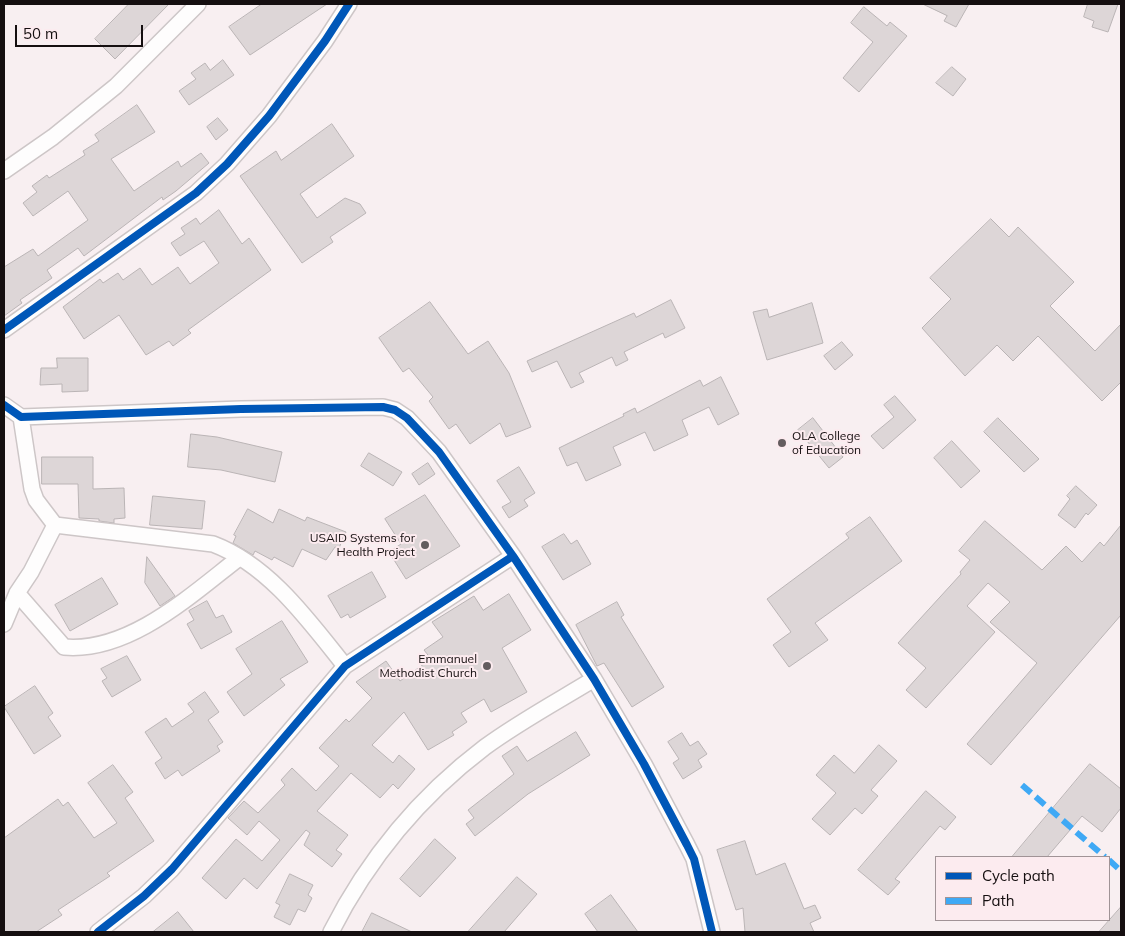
<!DOCTYPE html>
<html>
<head>
<meta charset="utf-8">
<style>
  body { margin:0 }
  #map { position:relative; width:1125px; height:936px; overflow:hidden; background:#f8eff1; font-family:Mulish,sans-serif }
  canvas { display:block }
  .frame { position:absolute; inset:0; border:5px solid #150f10; pointer-events:none }
  .legend { position:absolute; left:935px; top:856px; width:175px; height:65px; box-sizing:border-box; background:#fcebef; border:1px solid #a09396; margin:0; padding:6px 9px; list-style:none; font-size:15px; color:#150f10 }
  .legend li { display:flex; align-items:center; gap:10px; height:25px }
  .legend b { width:25px; border:1px solid #a09396 }
  .scale { position:absolute; left:15px; top:25px; width:128px; height:22px; box-sizing:border-box; border:2px solid #150f10; border-top:0; padding-left:6px; font-size:15px; line-height:18px; white-space:nowrap; color:#150f10; -webkit-text-stroke:4px #fcebef; paint-order:stroke }
</style>
</head>
<body>
<div id="map">
<canvas width="1125" height="936"></canvas>
<div class="frame"></div>
<ul class="legend">
<li><b style="height:6px;background:#0057b8"></b>Cycle path</li>
<li><b style="height:6px;background:#3fa9f5"></b>Path</li>
</ul>
<div class="scale">50 m</div>
</div>
<script>
const context = document.querySelector('canvas').getContext('2d');
context.lineJoin = 'round';
function paint(path, color) { context.fillStyle = color; context.fill(path, 'evenodd'); }
function strokePath(path, color, width, dash) { context.strokeStyle = color; context.lineWidth = width; context.lineCap = dash ? 'butt' : 'round'; context.setLineDash(dash || []); context.stroke(path); }
function write(font, color, halo, rows, align = 'center') {
  context.font = font + ' Mulish,sans-serif'; context.lineWidth = 4; context.setLineDash([]); context.textBaseline = 'middle'; context.strokeStyle = halo; context.fillStyle = color; for (const [text, x, y, turn = 0] of rows) {
    context.save(); context.translate(x, y); context.rotate((+turn || 0) * Math.PI / 180); context.textAlign = isNaN(turn) ? turn : align; if (halo) context.strokeText(text, 0, 0); context.fillText(text, 0, 0); context.restore();
  }
}
const building = new Path2D(`
  M129 4H169L115 59 95 39Z
  M262 4H327L250 55 229 27Z
  M923 4H969L956 27 944 21 947 16Z
  M1088 4H1118L1108 32 1092 27 1094 21 1084 17Z
  M864 7 887 26 890 22 907 36 859 92 843 78 873 42 851 23Z
  M223 60 234 75 189 105 179 91 196 79 191 73 205 63 210 70Z
  M952 67 966 79 953 96 936 83Z
  M137 105 155 132 111 159 134 191 178 161 181 167 201 153 209 163 176 191 163 200 162 197 84 256 78 248 47 270 52 278 20 300 22 303 4 316V267L33 249 38 256 88 220 68 191 33 216 23 203 37 192 32 186 47 175 49 178 85 155 83 151 99 141 95 135Z
  M218 118 228 130 216 140 207 127Z
  M332 124 354 156 300 194 317 218 345 198 360 204 366 213 330 237 333 242 302 263 240 176 276 151 281 160Z
  M219 210 242 244 249 238 271 270 188 330 191 333 173 346 169 341 146 355 119 315 84 339 63 307 100 279 103 283 118 273 123 280 140 268 152 285 178 267 190 284 219 263 204 241 180 256 171 243 185 234 181 228 196 218 200 224Z
  M991 219 1009 237 1018 227 1074 282 1050 306 1095 351 1121 324V382L1102 401 1038 336 1013 361 997 345 965 376 922 328 951 299 930 278Z
  M671 300 685 328 665 338 663 333 624 352 628 360 616 366 612 357 579 373 584 382 571 388 557 361 532 372 527 361 634 313 636 317Z
  M430 302 468 354 488 341 509 373 531 427 506 437 500 423 470 444 456 424 449 429 429 401 433 397 409 368 403 372 379 338Z
  M812 303 823 343 767 360 753 312 767 309 769 317Z
  M842 342 853 355 835 370 824 356Z
  M57 358H88V391L62 392V384L40 385 41 368H57Z
  M721 377 739 414 718 425 709 407 682 420 688 435 654 451 645 432 613 447 621 465 586 481 577 462 567 466 559 448 624 416 623 414 635 408 637 413 700 380 703 386Z
  M895 396 916 420 883 449 871 436 894 417 884 405Z
  M813 418 843 457 829 468 798 430Z
  M998 418 1039 459 1024 472 984 432Z
  M191 434 217 437 282 452 275 482 221 470 188 467Z
  M952 441 980 471 961 488 934 458Z
  M369 453 402 472 393 486 361 466Z
  M42 457H93V489L124 488 125 518 114 519V523L99 521V519L79 518 78 484H42Z
  M428 463 435 474 419 485 412 474Z
  M519 467 535 493 524 500 528 506 509 518 502 507 511 502 497 481Z
  M1076 486 1097 505 1088 515 1086 513 1075 528 1058 515 1070 499 1067 496Z
  M425 495 460 546 406 579 389 552 401 544 385 519Z
  M153 496 205 501 202 529 150 525Z
  M248 509 273 523 279 509 305 521 307 517 346 532 339 548 335 547 326 560 302 549 293 567 274 557 272 560 255 551 253 555 233 543 236 536 234 535Z
  M870 517 902 561 815 623 828 640 789 667 773 645 791 632 767 599 849 538 846 534Z
  M985 521 1042 570 1066 546 1082 562 1100 542 1104 546 1121 525V615L991 765 967 744 1037 663 990 622 1010 602 988 583 967 606 995 632 926 708 906 690 926 668 898 643 961 574 960 572 970 560 959 551Z
  M564 534 571 544 577 540 591 564 563 580 542 547Z
  M147 557 175 596 160 606 145 583Z
  M372 572 386 597 350 618 348 614 341 618 328 596Z
  M102 578 118 604 70 631 55 605Z
  M509 594 531 630 502 648 527 692 491 712 484 699 461 713 467 722 452 732 454 735 428 750 404 712 372 745 393 763 399 755 415 769 398 789 393 784 380 798 351 773 317 811 348 835 336 850 342 854 332 867 304 845 310 833 306 830 257 889 244 878 226 899 202 878 236 839 262 861 280 840 259 821 247 835 228 818 244 801 258 813 285 785 281 780 292 768 316 791 339 766 319 748 346 719 349 722 372 698 356 682 386 661 400 681 431 659 424 650 443 637 432 622 474 596 483 610Z
  M207 601 216 618 223 615 232 632 201 649 187 624 194 620 189 611Z
  M617 602 624 615 621 617 664 687 632 707 604 663 597 666 576 625Z
  M282 621 308 662 280 679 285 685 244 716 227 692 252 674 236 649Z
  M127 656 141 680 112 697 102 681 107 678 101 669Z
  M35 686 53 713 48 717 61 736 34 754 4 707Z
  M205 692 219 712 208 720 223 742 217 746 220 751 182 776 178 770 165 779 155 763 162 758 145 732 166 718 172 727 194 712 188 704Z
  M576 732 590 755 528 794 475 836 466 824 474 818 468 810 514 774 502 756 517 746 527 761Z
  M682 733 690 746 698 741 707 754 698 760 702 767 683 779 673 763 679 759 668 742Z
  M879 745 897 761 871 790 878 796 862 814 855 808 830 835 812 819 836 793 816 775 834 755 854 773Z
  M1090 764 1121 789V808L1102 832 1082 816 1047 857H1012Z
  M113 765 133 792 125 798 154 841 107 873 110 876 58 910 62 915 36 932H4V838L58 799 63 806 68 802 94 838 117 823 88 783Z
  M926 791 956 817 945 830 940 826 895 879 900 882 888 895 858 870Z
  M435 839 456 858 420 897 400 879Z
  M745 841 756 875 785 863 804 909 815 905 821 918 810 923 814 932H745L743 908 736 910 717 850Z
  M290 874 313 885 308 895 312 898 305 912 298 909 290 925 274 917 280 905 276 903Z
  M517 877 537 894 504 932H468Z
  M611 895 638 932H598L585 914Z
  M1121 907V932H1099Z
  M178 912 194 932H153Z
  M372 913 412 932H362Z`);
const street = new Path2D(`
  M4 171 53 137 116 86 198 4
  M4 330 196 193 227 164 269 116 325 41 349 4
  M4 405 21 417 241 409 383 407 395 410 407 418 439 452 513 556 594 679 644 764 687 845 694 859 712 932
  M21 417 32 489 36 500 55 525 213 544C269 565 309 621 345 666
  M17 593 64 647C129 653 191 595 239 558
  M4 624 17 593 31 572 55 525
  M98 932 144 896 172 869 345 666 513 556
  M331 932C368 859 419 797 485 747 519 722 558 701 594 679`);
const quiet = new Path2D(`
  M1022 785 1105 857
  M1109 860 1121 871`);
const cycleway = new Path2D(`
  M4 330 196 193 227 164 269 116 325 41 349 4
  M4 405 21 417 241 409 383 407 395 410 407 418 439 452 513 556 594 679 644 764 687 845 694 859 712 932
  M98 932 144 896 172 869 345 666 513 556`);
const markers = [
  [782,443,5,"#645d5f"],
  [425,545,5,"#645d5f"],
  [487,666,5,"#645d5f"]
];
const poiNames = [
  ["OLA College",792,436,"left"],
  ["of Education",792,450,"left"],
  ["USAID Systems for",415,538],
  ["Health Project",415,552],
  ["Emmanuel",477,659],
  ["Methodist Church",477,673]
];
paint(building, '#ddd6d7');
strokePath(building, '#bab4b5', 1);
strokePath(street, '#cdc6c7', 18);
strokePath(street, '#fefdfd', 15);
strokePath(quiet, '#3fa9f5', 6, [12, 6]);
strokePath(cycleway, '#0057b8', 8);
for (const [x, y, r, color] of markers) { const dot = new Path2D(); dot.arc(x, y, r, 0, 2 * Math.PI); context.fillStyle = color; context.fill(dot); strokePath(dot, '#fcebef', 2); }
write('12px', '#150f10', '#fcebef', poiNames, 'right');
</script>
</body>
</html>
